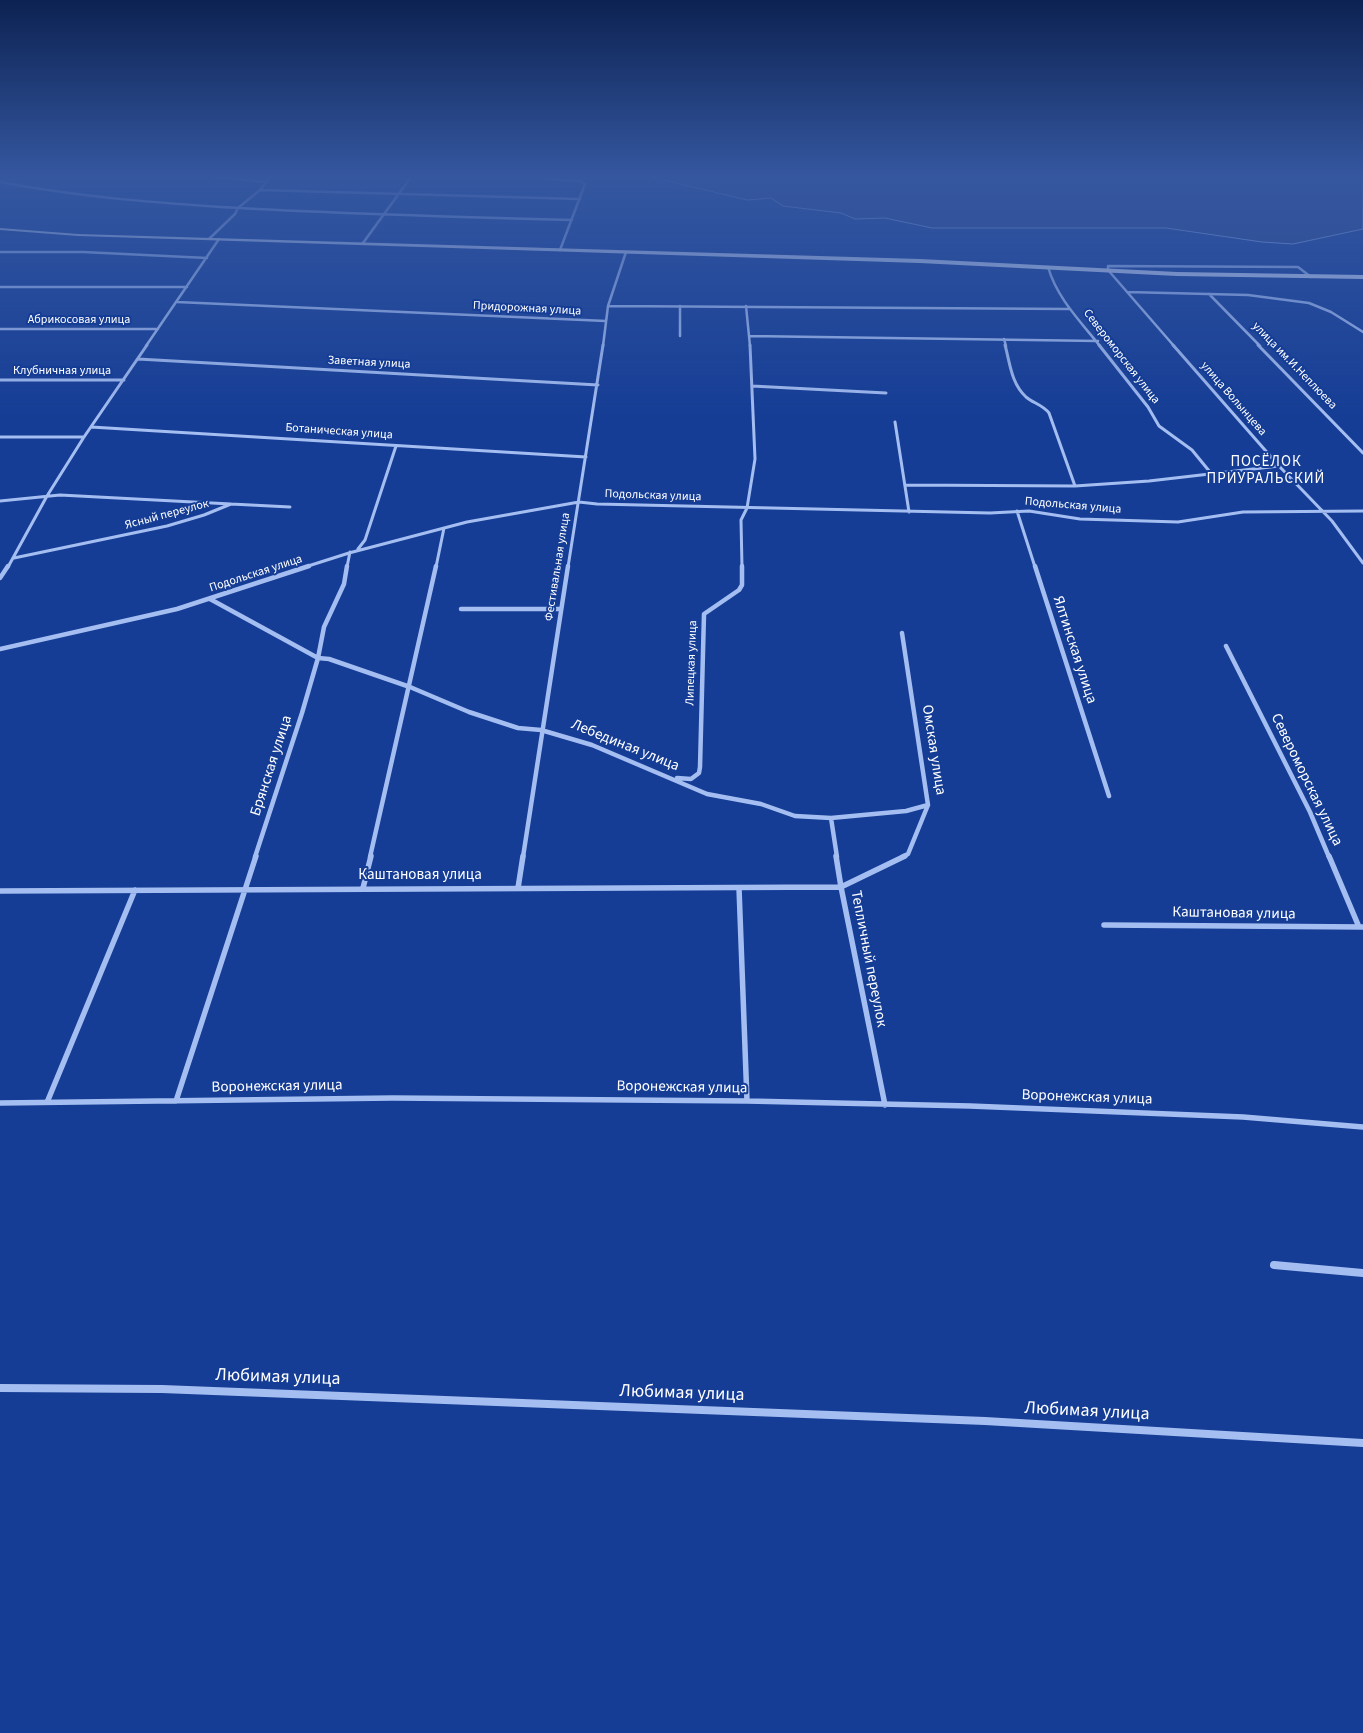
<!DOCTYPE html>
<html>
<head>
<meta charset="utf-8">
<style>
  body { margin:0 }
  canvas { display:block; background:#153d95 }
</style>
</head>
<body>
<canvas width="1363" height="1733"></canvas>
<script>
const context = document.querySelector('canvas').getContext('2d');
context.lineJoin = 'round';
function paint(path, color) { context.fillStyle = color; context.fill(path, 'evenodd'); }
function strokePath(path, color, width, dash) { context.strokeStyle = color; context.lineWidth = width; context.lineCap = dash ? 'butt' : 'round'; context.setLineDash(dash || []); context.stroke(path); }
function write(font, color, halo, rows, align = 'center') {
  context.font = font + ' "Source Sans 3",sans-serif'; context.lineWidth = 4; context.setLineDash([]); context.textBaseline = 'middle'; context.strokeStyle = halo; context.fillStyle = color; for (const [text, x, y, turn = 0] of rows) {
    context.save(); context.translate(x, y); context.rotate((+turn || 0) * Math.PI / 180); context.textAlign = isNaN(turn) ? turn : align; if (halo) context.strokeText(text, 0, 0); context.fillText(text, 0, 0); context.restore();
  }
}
const water = new Path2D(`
  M651 177H1363V229L1293 244 1262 242 1166 228H932L885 218 855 219 841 213 783 206 771 198 748 200Z`);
const streetFar4 = new Path2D(`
  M215 177 267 182
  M545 179 580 181 585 184 560 250
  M0 182C73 196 147 202 221 207 338 214 455 217 572 220
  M260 190 580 199
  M209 239 235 214 238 208 260 190 270 177
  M363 243 411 177
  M0 252H83L207 258
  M1048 267C1057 298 1080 321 1100 346
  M0 287H187
  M1127 292 1248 295 1309 303 1331 312 1363 332
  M1209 294 1260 346
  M177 302 606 321
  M608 306 1070 309
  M680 306V336
  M746 306 749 336 1098 341
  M0 329H158
  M749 336 750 346
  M1004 339 1006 346
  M146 346 219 239
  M603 346 608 306 626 252
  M1174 346 1108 270V266L1298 267 1311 277`);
const streetFar3 = new Path2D(`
  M1005 345C1010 363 1011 383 1026 397 1033 403 1043 405 1049 413L1075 486
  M1099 345 1148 407 1159 426 1192 450 1210 472
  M1173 345 1279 466 1332 521 1363 563
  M1258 345 1363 453
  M138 359 598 385
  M0 380H124
  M752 386 886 393
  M895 422 909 512
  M91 427 586 457
  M0 437H84
  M905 485 1075 486 1149 481 1279 466
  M0 501 60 495 231 504 204 515 167 526 14 558
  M231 504 290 507
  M1017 511 1035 567
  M358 549 365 540 396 446
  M8 567 47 496 84 437 147 345
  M305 567 349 553 467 522 579 502 597 504 990 513 1029 511 1080 519 1178 522 1243 512 1363 511
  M347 567 350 552
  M436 567 444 528
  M568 567 603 345
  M742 567 741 520 747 508 755 459 750 345`);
const streetFar2 = new Path2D(`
  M1035 566 1109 796
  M0 578 8 566
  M210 599 318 658 329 659 410 687 469 712 518 728 541 730 592 745 707 794 761 804 795 816 831 818 906 811 928 805
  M461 609H561
  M902 633 928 805 908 854 902 857
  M1226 646 1310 812 1329 857
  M0 649 177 609 309 566
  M677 778 691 779 699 773 700 767 704 614 739 590 742 585V566
  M831 818 837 857
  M255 857 302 713 318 658 324 627 344 584 347 566
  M370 857 436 566
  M523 857 568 566`);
const streetFar1 = new Path2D(`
  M836 856 841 887 885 1105
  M1329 856 1359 927
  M363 888 371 856
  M518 888 523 856
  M739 888 747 1101
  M0 891 841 887 905 856
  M1104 925 1363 927
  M48 1100 135 890
  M176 1101 256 856
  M0 1103 393 1098 747 1101 970 1106 1243 1117 1363 1127`);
const street = new Path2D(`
  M1274 1265 1363 1273
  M0 1388 162 1389 985 1421 1363 1443`);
const secondary = new Path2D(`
  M0 228 78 234 920 259 1177 272 1363 275V279L1177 276 920 263 78 236 0 230Z`);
const farStreetnames = [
  ["Придорожная улица",527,309,3],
  ["Абрикосовая улица",79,320],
  ["Североморская улица",1121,357,52],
  ["Заветная улица",369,363,3],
  ["улица им.И.Неплюева",1294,366,46],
  ["Клубничная улица",62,371],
  ["улица Волынцева",1233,399,49],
  ["Ботаническая улица",339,432,4],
  ["Подольская улица",653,496,2],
  ["Подольская улица",1073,506,5],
  ["Ясный переулок",167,515,-15],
  ["Фестивальная улица",558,567,-81],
  ["Подольская улица",256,574,-18],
  ["Липецкая улица",692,663,-88]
];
const farQuarternames = [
  ["ПОСЁЛОК",1266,463],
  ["ПРИУРАЛЬСКИЙ",1266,480]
];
const streetNames = [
  ["Ялтинская улица",1074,650,72],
  ["Лебединая улица",625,746,22],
  ["Омская улица",933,750,81],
  ["Брянская улица",272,766,-72],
  ["Североморская улица",1306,780,64],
  ["Каштановая улица",420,876],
  ["Каштановая улица",1234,914,1],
  ["Тепличный переулок",868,959,79],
  ["Воронежская улица",277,1087,-1],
  ["Воронежская улица",682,1088,1],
  ["Воронежская улица",1087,1098,2]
];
const nearStreetnames = [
  ["Любимая улица",278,1378,2],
  ["Любимая улица",682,1394,2],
  ["Любимая улица",1087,1412,3]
];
paint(water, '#274587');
strokePath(water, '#98b7f4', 1);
strokePath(streetFar4, '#a5bef2', 2.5);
strokePath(streetFar3, '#a5bef2', 3);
strokePath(streetFar2, '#a5bef2', 4.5);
strokePath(streetFar1, '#a5bef2', 5.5);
strokePath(street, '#a5bef2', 8);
paint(secondary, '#d4e0fc');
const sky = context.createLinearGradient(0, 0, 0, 419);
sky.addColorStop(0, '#0c2252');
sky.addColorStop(0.42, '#3557a0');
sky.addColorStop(1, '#3557a000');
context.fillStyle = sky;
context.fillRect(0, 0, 1363, 419);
write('12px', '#fff', '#153d95', farStreetnames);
context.letterSpacing = '1px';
write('15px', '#fff', '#153d95', farQuarternames);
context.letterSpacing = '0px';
write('15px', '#fff', '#153d95', streetNames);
write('18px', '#fff', '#153d95', nearStreetnames);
</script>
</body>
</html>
